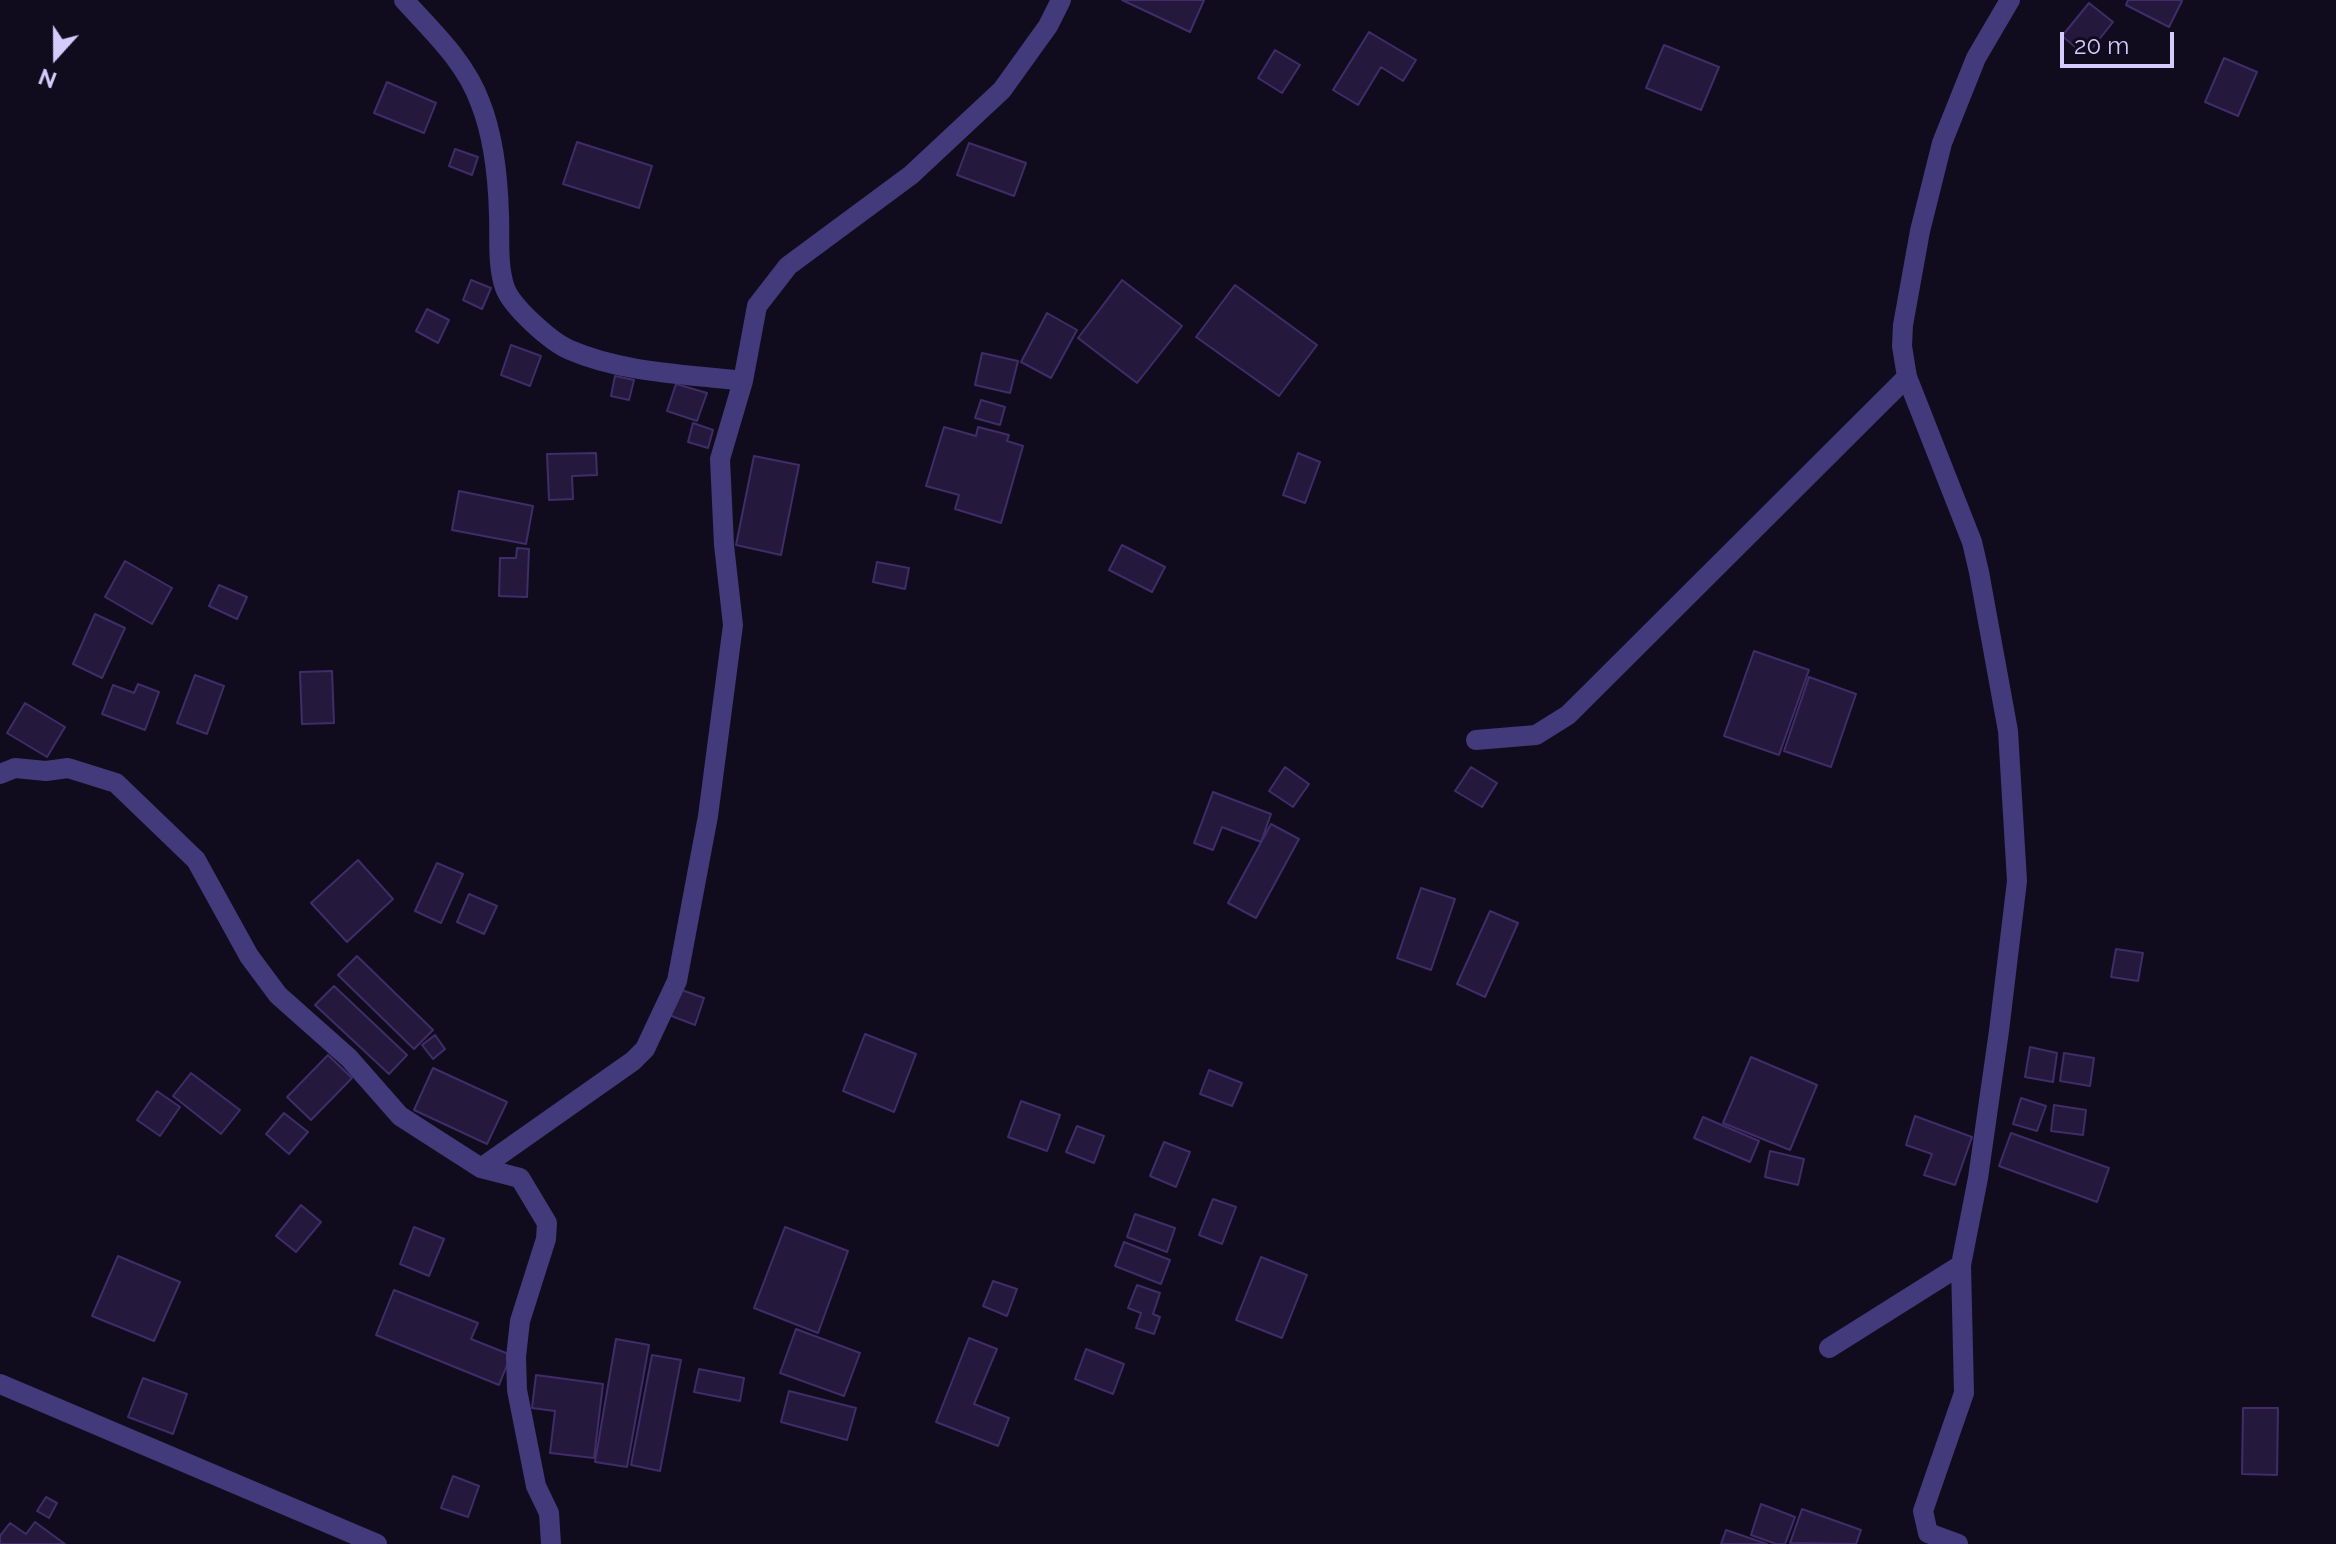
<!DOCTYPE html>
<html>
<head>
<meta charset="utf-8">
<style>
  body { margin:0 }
  #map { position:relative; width:2336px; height:1544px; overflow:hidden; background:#110c1d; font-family:Raleway,sans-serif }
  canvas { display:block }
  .north { position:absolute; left:16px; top:16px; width:80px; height:80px; -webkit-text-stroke:6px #110c1d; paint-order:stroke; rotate:201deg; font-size:22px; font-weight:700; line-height:32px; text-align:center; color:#d5cbfd }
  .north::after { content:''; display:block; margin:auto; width:28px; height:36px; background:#d5cbfd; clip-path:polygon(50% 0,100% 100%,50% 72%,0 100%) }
  .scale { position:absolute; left:2060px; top:32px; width:114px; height:36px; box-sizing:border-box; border:4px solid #d5cbfd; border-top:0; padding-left:10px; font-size:24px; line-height:28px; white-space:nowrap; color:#d5cbfd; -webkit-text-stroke:6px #110c1d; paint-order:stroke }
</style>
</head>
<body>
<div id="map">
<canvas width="2336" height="1544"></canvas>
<div class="north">N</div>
<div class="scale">20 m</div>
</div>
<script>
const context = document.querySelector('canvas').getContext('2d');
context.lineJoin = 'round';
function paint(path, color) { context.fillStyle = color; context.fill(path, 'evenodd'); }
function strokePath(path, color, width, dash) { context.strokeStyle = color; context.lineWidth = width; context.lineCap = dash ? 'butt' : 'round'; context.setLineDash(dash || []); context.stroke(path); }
const building = new Path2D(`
  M1122 0H1204L1190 32Z
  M2128 0H2180L2182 1 2169 27 2126 5Z
  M2089 3 2113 22 2086 56 2062 36Z
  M1369 32 1416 60 1403 81 1381 67 1358 105 1333 90Z
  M1664 45 1719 67 1701 110 1646 88Z
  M1275 50 1300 65 1282 93 1258 78Z
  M2224 58 2257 72 2238 116 2205 102Z
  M387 82 436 103 424 133 374 113Z
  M577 142 652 166 639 208 563 184Z
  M969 143 1026 163 1014 196 957 175Z
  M455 149 478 157 472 175 449 166Z
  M471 280 491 288 482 309 463 300Z
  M1122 280 1182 326 1137 383 1078 338Z
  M1235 285 1317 345 1279 396 1196 337Z
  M427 309 449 320 438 343 416 331Z
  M1047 313 1077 330 1051 378 1021 362Z
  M511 345 541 356 530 386 501 375Z
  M982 353 1018 361 1010 393 975 385Z
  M615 376 634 380 629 400 611 396Z
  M676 384 707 393 697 421 667 411Z
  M981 400 1005 407 1000 425 975 418Z
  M693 423 713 430 708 448 688 442Z
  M944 427 976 436 978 427 1009 435 1007 441 1023 446 1001 523 955 509 959 495 926 486Z
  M596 453 597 475 572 476 573 499 549 500 547 454Z
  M1298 453 1320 462 1305 503 1283 495Z
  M754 456 799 465 781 555 736 545Z
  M459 491 533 506 526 544 452 530Z
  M1122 545 1165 567 1152 592 1109 570Z
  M517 548 529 549 527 597 499 596 500 558H516Z
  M125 561 172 588 152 624 105 597Z
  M877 562 909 568 905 589 873 582Z
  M219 585 247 597 237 619 209 606Z
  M95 614 125 628 102 678 73 664Z
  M1754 651 1809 670 1779 755 1724 736Z
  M332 671 334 723 302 724 300 672Z
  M195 675 224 686 207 734 177 723Z
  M1809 677 1856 694 1831 767 1784 751Z
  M138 684 159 692 145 730 102 714 113 685 134 693Z
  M25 703 65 727 47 757 7 733Z
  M1285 767 1309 784 1293 807 1269 791Z
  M1471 767 1497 783 1482 807 1455 791Z
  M1213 792 1271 814 1261 842 1222 827 1213 850 1194 843Z
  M1271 824 1299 839 1256 918 1228 903Z
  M358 860 393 899 347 942 311 903Z
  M437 863 463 874 441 923 415 911Z
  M1421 888 1455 899 1431 970 1397 958Z
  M469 894 497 906 484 934 457 922Z
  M1490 911 1518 923 1485 997 1457 984Z
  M2116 949 2143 953 2138 981 2111 977Z
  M357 956 433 1030 414 1049 338 975Z
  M334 986 407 1055 389 1074 315 1005Z
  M679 989 704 998 695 1025 669 1015Z
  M865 1034 916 1054 894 1112 843 1091Z
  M435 1035 445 1049 433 1059 422 1045Z
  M2030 1047 2057 1053 2053 1082 2025 1077Z
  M2064 1053 2094 1058 2090 1086 2060 1081Z
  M328 1055 352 1078 311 1120 287 1097Z
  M1751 1057 1817 1085 1790 1150 1723 1123Z
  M433 1068 507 1102 487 1144 414 1110Z
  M1209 1070 1242 1083 1232 1106 1200 1094Z
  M191 1073 240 1110 221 1134 173 1096Z
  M157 1091 180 1107 160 1136 137 1120Z
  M2021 1098 2046 1106 2037 1131 2013 1124Z
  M1021 1101 1060 1115 1047 1151 1008 1137Z
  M2054 1105 2086 1110 2083 1135 2051 1131Z
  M284 1113 308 1132 289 1154 266 1134Z
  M1915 1116 1972 1137 1955 1185 1924 1175 1932 1154 1906 1145Z
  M1703 1117 1759 1141 1750 1162 1694 1138Z
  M1077 1126 1104 1136 1094 1163 1066 1152Z
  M2011 1133 2109 1168 2097 1202 1999 1166Z
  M1164 1142 1190 1152 1176 1187 1150 1176Z
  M1770 1151 1804 1159 1798 1185 1765 1177Z
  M1213 1199 1236 1207 1222 1244 1199 1235Z
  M301 1205 321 1222 296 1252 276 1236Z
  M1135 1214 1175 1228 1167 1252 1127 1237Z
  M414 1227 444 1239 429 1276 400 1264Z
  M785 1227 848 1251 818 1333 754 1308Z
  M1124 1242 1170 1260 1161 1284 1115 1266Z
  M118 1256 180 1282 154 1341 92 1316Z
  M1261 1257 1307 1275 1282 1338 1236 1320Z
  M993 1281 1017 1289 1007 1316 983 1306Z
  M1137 1285 1160 1293 1153 1314 1160 1317 1154 1334 1136 1328 1141 1313 1128 1308Z
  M394 1290 478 1323 471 1339 511 1355 499 1385 376 1335Z
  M796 1329 860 1353 844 1396 780 1373Z
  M969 1338 997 1349 974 1404 1009 1418 998 1446 936 1422Z
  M616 1339 649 1345 627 1467 595 1462Z
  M1086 1349 1124 1364 1113 1394 1075 1379Z
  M652 1355 681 1360 660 1471 631 1465Z
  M699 1369 744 1378 740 1401 694 1392Z
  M536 1375 603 1384 594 1458 550 1453 555 1411 532 1408Z
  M143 1378 187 1394 173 1434 128 1417Z
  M789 1391 856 1408 847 1440 781 1422Z
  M2243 1408H2278L2277 1475 2242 1474Z
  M453 1476 479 1486 468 1517 441 1508Z
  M46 1497 57 1503 49 1518 37 1511Z
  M1761 1504 1795 1517 1785 1544H1776L1751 1535Z
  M1802 1509 1861 1530 1856 1544 1790 1543Z
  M35 1522 65 1544H0V1536L10 1523 26 1534Z
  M1726 1530 1767 1544H1721Z`);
const minor = new Path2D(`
  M404 0C432 31 465 61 480 102 494 137 498 177 499 215 500 238 497 265 505 288 512 307 551 342 570 350 623 373 686 374 743 381
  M1476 740 1536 735 1568 715 1907 377
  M0 774 15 768 46 771 68 768 116 783 196 860 249 956 278 995 349 1058 400 1116 481 1168 520 1178 547 1223 546 1239 520 1321 516 1357 517 1390 536 1486 549 1513 551 1544
  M481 1168 633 1061 645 1049 677 981 708 816 733 625 724 545 720 459 743 381 757 306 788 266 911 175 1002 90 1048 26 1061 0
  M1829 1348 1961 1265
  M0 1384 377 1544
  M1958 1544 1928 1533 1923 1511 1964 1393 1961 1265 1978 1178 1999 1031 2017 881 2008 731 1979 572 1972 542 1907 377 1902 346 1903 325 1920 231 1942 143 1976 58 2010 0`);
paint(building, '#24193d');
strokePath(building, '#3e2d68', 2);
strokePath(minor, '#423a7a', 20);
</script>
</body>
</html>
